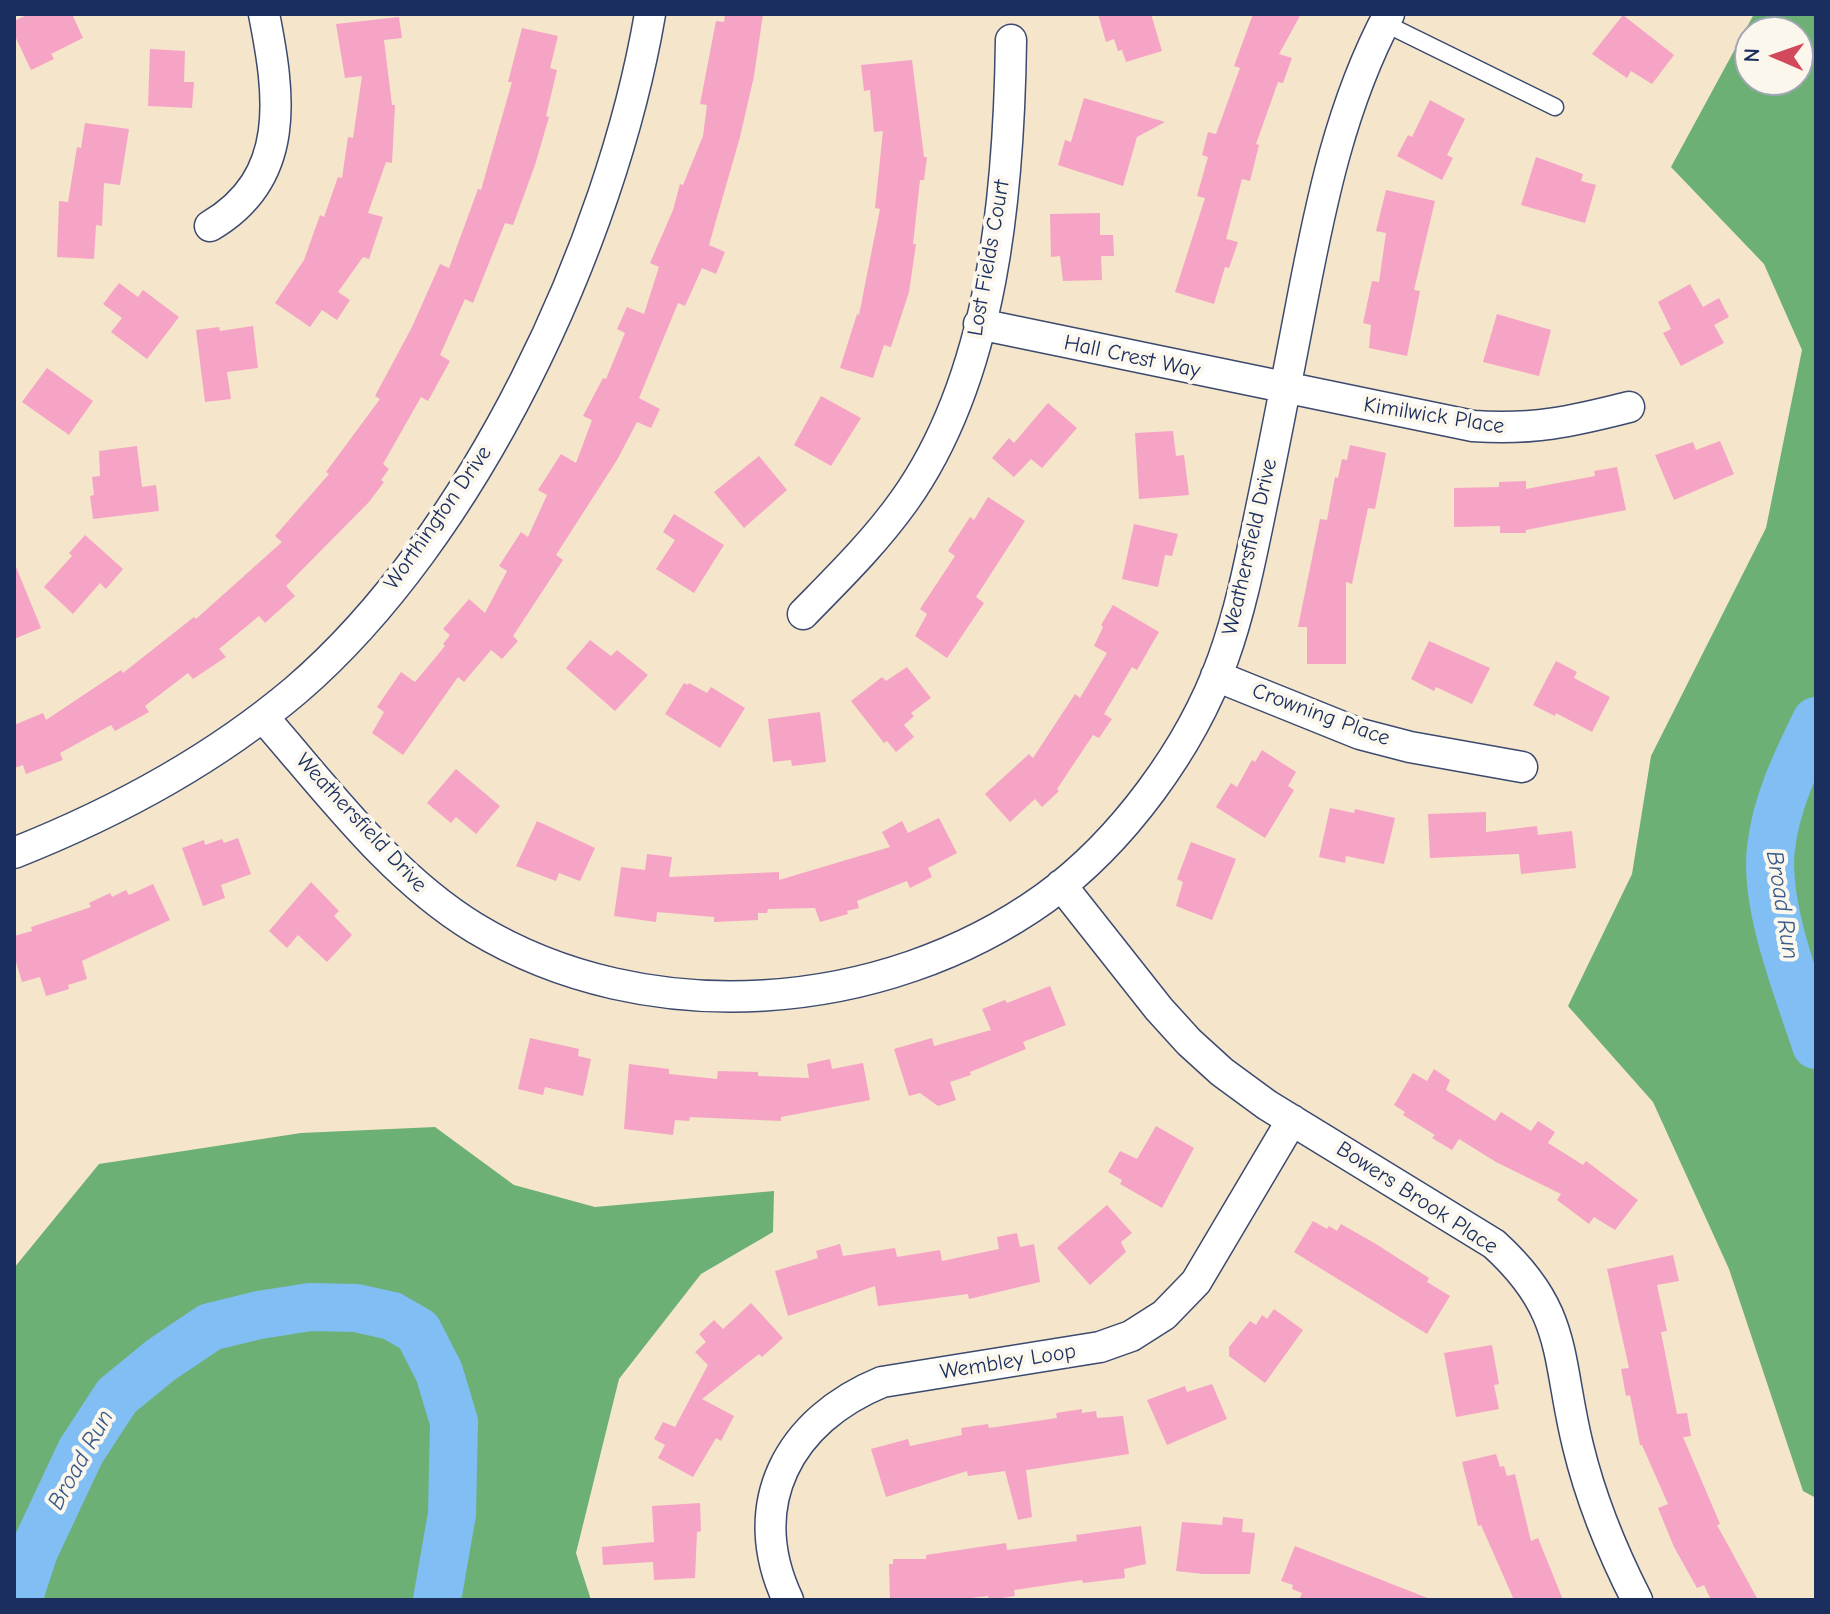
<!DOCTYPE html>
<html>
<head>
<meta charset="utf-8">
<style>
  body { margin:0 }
  #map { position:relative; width:1830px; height:1614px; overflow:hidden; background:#f4e5cb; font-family:"Comic Neue",sans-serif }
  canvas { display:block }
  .frame { position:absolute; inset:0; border:16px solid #1b2f5e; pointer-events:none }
  .north { position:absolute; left:1734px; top:16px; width:80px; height:80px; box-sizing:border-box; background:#fbf7ec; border:2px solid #a1a7b3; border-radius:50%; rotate:272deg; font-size:22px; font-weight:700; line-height:32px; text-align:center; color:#1b2f5e }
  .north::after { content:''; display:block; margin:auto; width:28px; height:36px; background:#d1495b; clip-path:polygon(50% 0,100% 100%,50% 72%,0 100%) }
</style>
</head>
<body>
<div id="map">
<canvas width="1830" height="1614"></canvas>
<div class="frame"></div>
<div class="north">N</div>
</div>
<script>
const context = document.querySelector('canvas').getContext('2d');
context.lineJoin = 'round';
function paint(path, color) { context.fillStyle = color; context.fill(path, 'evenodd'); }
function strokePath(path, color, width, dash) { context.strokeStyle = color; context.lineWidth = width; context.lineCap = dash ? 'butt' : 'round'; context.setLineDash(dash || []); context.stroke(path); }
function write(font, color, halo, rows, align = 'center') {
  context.font = font + ' "Comic Neue",sans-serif'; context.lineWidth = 8; context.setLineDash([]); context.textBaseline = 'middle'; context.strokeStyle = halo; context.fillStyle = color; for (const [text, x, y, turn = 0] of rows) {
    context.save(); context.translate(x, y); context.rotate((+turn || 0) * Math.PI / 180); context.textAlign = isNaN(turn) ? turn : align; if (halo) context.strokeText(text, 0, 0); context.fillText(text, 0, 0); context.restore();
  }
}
const forest = new Path2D(`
  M1754 14H1816V1498L1803 1491 1729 1269 1653 1102 1568 1006 1632 874 1651 756 1766 528 1802 350 1764 264 1671 167ZM1750 32H1798V80H1750Z
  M435 1127 514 1185 595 1207 774 1191 773 1232 701 1274 619 1379 576 1553 591 1600H14V1268L99 1164 301 1133Z`);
const river = new Path2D(`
  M1816 721C1796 762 1776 803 1771 848 1764 906 1798 990 1816 1045
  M18 1600 34 1551 81 1451 117 1396 161 1360 210 1327 259 1315 310 1307 356 1308 392 1316 418 1331 439 1372 454 1422 452 1514 437 1600`);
const building = new Path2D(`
  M29 14H72L83 38 51 54 54 59 31 70 14 34V21Z
  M725 14H763L754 76 740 137 709 245 725 252 716 274 702 268 685 306 678 303 639 398 660 409 651 428 637 422 617 460 556 555 563 560 513 636 518 641 502 659 491 650 464 682 458 677 403 755 372 733 384 712 377 707 401 672 415 682 445 646 443 644 450 635 443 629 469 599 485 613 507 571 499 566 521 532 528 537 547 495 538 490 561 454 576 463 592 420 583 416 603 378 606 379 625 333 617 329 627 307 644 314 659 267 650 263 673 210 680 184 683 185 703 136 707 105 700 104 716 21 724 22Z
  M1098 14H1151L1162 51 1126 62 1122 50 1118 51 1114 39 1106 42Z
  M1253 14H1301L1279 54 1292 58 1283 83 1278 82 1256 144 1259 145 1250 181 1242 179 1226 239 1238 242 1229 268 1225 267 1214 304 1175 292 1205 198 1197 196 1208 157 1202 155 1208 132 1216 134 1240 68 1234 66Z
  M1623 15 1674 55 1652 84 1631 71 1627 78 1592 54Z
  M399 17 402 38 384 40 392 105H395L392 163 386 162 368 213 383 217 369 259 363 257 338 292 350 300 337 320 322 310 310 327 275 303 304 260 320 215 324 217 338 177 342 178 348 137 353 138 362 76 345 78 336 24Z
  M522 28 558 36 550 68 557 70 546 116 549 117 535 165 513 225 505 223 473 303 465 299 440 355 450 361 428 401 421 397 383 464 389 469 381 480 384 482 369 502 286 586 295 596 265 623 259 616 219 649 226 657 193 679 188 673 145 706 149 712 115 731 111 725 60 753 63 760 26 774 23 765 14 768V725L43 713 46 720 121 670 123 673 194 617 196 619 282 542 275 536 329 474 326 472 380 399 375 396 412 327 440 264 449 268 478 189 481 190 512 82H508Z
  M150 49 185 51 184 82H194L192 108 148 106Z
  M912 60 924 157H927L924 180H920L913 244H916L909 292 891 347 884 345 873 378 840 368 857 314 859 315 880 209 875 208 883 131 874 132 870 90 864 91 861 65Z
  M1084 98 1165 122 1137 137 1123 186 1058 165 1065 140 1071 142Z
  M1430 100 1465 119 1447 155 1453 158 1442 180 1397 156 1408 135 1412 137Z
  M85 123 129 129 120 185 104 183 102 226 96 225 94 259 57 257 59 201 68 202 77 147 81 148Z
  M1536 157 1583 174 1581 181 1596 185 1585 223 1521 205Z
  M1386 190 1435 201 1414 290 1420 291 1407 356 1369 348 1371 325 1363 323 1372 281 1379 282 1386 233 1376 231Z
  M1100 213V235H1113L1114 256H1101L1102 280 1063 281 1060 256 1051 257 1050 214Z
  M119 283 138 297 143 290 179 317 147 359 111 332 122 318 103 304Z
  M1690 284 1703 307 1719 298 1729 317 1714 325 1724 343 1681 366 1663 333 1671 329 1658 302Z
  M1497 314 1551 330 1539 376 1483 362Z
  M253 326 258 368 227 372 231 399 205 402 196 330 219 327 220 331Z
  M47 368 93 401 69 435 22 402Z
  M821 396 861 418 831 466 794 445Z
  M1048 403 1077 428 1042 468 1031 459 1014 477 992 458 1009 438 1014 443Z
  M1173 431 1176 456 1184 455 1189 495 1139 499 1135 433Z
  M1720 441 1734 474 1674 500 1655 455 1693 442 1696 450Z
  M1350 445 1386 453 1375 509 1368 508 1352 584 1346 582V664H1307V627H1298L1320 519 1327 520 1335 477 1338 478 1342 459 1347 460Z
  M137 446 142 487 156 485 159 511 93 519 90 496 94 495 92 477 100 476 99 451Z
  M759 456 787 490 744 528 714 492Z
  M1617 467 1626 510 1526 530V533H1500V526L1454 527V488L1499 487V482L1526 481V489L1595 476 1594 471Z
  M988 497 1025 521 976 597 984 603 947 658 915 636 927 614 920 609 955 556 948 551 970 517 974 520Z
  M674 514 724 545 694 593 656 569 675 540 663 532Z
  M1134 524 1178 534 1172 556 1165 555 1158 587 1122 579Z
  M85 535 123 569 106 589 100 583 73 614 44 587 72 556 69 553Z
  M14 562 41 628 14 639Z
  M1113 605 1159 632 1137 670 1132 667 1104 714 1112 719 1099 738 1093 735 1057 789 1059 791 1042 807 1035 799 1010 822 985 794 1029 754 1033 758 1075 694 1080 698 1107 653 1094 646 1103 627 1101 625Z
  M590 640 611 656 617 650 648 675 615 711 566 668Z
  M1429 641 1490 668 1472 704 1436 687 1434 691 1411 679Z
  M1556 661 1577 672 1574 678 1610 697 1592 732 1556 713 1555 716 1533 705Z
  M907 667 931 698 911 713 914 716 904 725 914 737 896 752 887 741 884 743 851 701 882 677 886 681Z
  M684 683 688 685 689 683 707 693 711 687 745 708 720 748 665 714Z
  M820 712 826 762 792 766 791 760 773 762 768 719Z
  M1262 750 1296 772 1288 786 1294 790 1265 838 1216 807 1231 783 1237 787 1252 760 1255 762Z
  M456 769 500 806 476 834 456 817 451 823 427 803Z
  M1330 808 1354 813 1355 809 1395 818 1384 864 1346 856 1345 863 1319 857Z
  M1486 812V832L1537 826 1538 835 1572 831 1576 868 1521 874 1519 854 1430 858 1428 814Z
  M939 818 957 853 928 868 932 877 910 888 907 881 857 901 859 908 847 911 848 914 820 922 815 908 768 909 767 913H758V920L714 922V917L657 912 656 922 614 916 621 867 645 870 647 854 672 857 669 877 779 872V880L890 847 882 832 902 821 908 833Z
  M537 821 595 848 580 881 559 873 556 881 516 866Z
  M238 838 251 874 221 885 225 898 203 906 182 848 204 840 205 845 222 839 224 843Z
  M1191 842 1236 859 1212 920 1176 906 1183 882 1177 879Z
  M311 882 339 911 334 916 352 935 327 962 298 935 287 948 269 931Z
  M153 884 170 920 82 961 87 979 68 985 69 989 46 996 40 977 22 982 14 955V936L32 931 31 927 91 907 89 903 110 893 112 897 126 890 129 895Z
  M1050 986 1066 1025 1023 1042 1026 1049 970 1072 971 1075 950 1082 956 1100 938 1106 920 1093 909 1096 894 1049 932 1038 934 1046 991 1030 982 1009 1005 1000 1007 1003Z
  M530 1038 579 1049 578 1056 591 1059 583 1096 545 1087 543 1095 518 1089Z
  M830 1059 832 1069 863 1063 870 1100 781 1117V1121L690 1117 689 1121 675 1120 673 1135 624 1129 629 1064 669 1069V1074L717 1079 718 1071 758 1072V1076L809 1078 807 1064Z
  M1434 1069 1450 1080 1446 1090 1495 1121 1501 1112 1531 1131 1538 1121 1555 1132 1548 1143 1583 1165 1586 1161 1638 1200 1615 1230 1594 1217 1589 1224 1557 1200 1561 1194 1496 1162 1459 1139 1452 1150 1432 1138 1435 1135 1403 1115 1405 1112 1394 1105 1413 1073 1427 1081Z
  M1156 1126 1194 1148 1162 1208 1120 1184 1122 1180 1108 1172 1120 1151 1137 1159Z
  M1107 1205 1132 1233 1121 1242 1126 1252 1090 1285 1057 1248Z
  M1313 1221 1327 1229 1329 1226 1337 1231 1341 1224 1376 1244 1429 1278 1427 1282 1450 1296 1427 1334 1294 1252Z
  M1017 1233 1020 1247 1034 1244 1040 1282 969 1299 968 1294 878 1306 875 1286 788 1316 775 1271 818 1258 816 1251 840 1244 843 1256 895 1248 897 1257 940 1250 942 1261 999 1249 997 1237Z
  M1673 1255 1679 1281 1657 1285 1667 1331 1661 1332 1677 1414 1687 1413 1691 1436 1683 1437 1720 1524 1717 1525 1758 1600H1711L1704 1585 1697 1588 1674 1547 1658 1508 1668 1504 1642 1445H1640L1630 1395 1626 1396 1621 1369 1629 1368 1607 1269Z
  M751 1303 783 1338 762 1357 759 1354 702 1399 734 1416 721 1441 716 1438 693 1477 658 1458 665 1445 654 1439 663 1422 675 1427 708 1365 695 1352 706 1342 699 1334 714 1320 723 1329Z
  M1274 1309 1303 1330 1265 1383 1229 1356V1347L1250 1321 1256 1325 1262 1315 1267 1319Z
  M1492 1345 1499 1384 1494 1385 1499 1409 1456 1417 1444 1353Z
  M1212 1384 1227 1419 1167 1445 1147 1400 1185 1386 1187 1392Z
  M1082 1409V1413L1096 1411 1097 1418 1123 1416 1129 1454 1026 1470 1032 1517 1018 1520 1005 1471 968 1476 967 1471 886 1497 871 1449 908 1439 910 1446 962 1435 961 1428 988 1424 989 1428 1057 1418 1056 1413Z
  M1496 1454 1500 1467 1504 1466 1507 1476 1515 1474 1531 1541 1538 1538 1563 1600H1514L1481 1525 1478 1526 1462 1462Z
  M700 1503 701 1531 697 1532 695 1578 654 1580 653 1562 603 1565 602 1547 654 1542 652 1506Z
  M1223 1517 1243 1519 1242 1532 1255 1533 1250 1574H1203L1176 1571 1182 1522 1222 1525Z
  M1141 1526 1146 1564 1124 1569 1125 1578 1083 1583 1082 1580 1014 1590 1015 1596 989 1600 988 1596 953 1600H890L889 1564H893V1559H926V1555L1006 1543 1007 1550 1077 1541 1076 1535Z
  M1295 1546 1430 1599 1429 1600H1299L1302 1593 1292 1589 1293 1585 1281 1581Z`);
const lane = new Path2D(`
  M1384 23 1555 107`);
const street = new Path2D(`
  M210 226C292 178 280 95 264 14
  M979 324 1473 426C1534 430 1570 422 1629 407
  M803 614C838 578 874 543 904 501 994 375 1009 190 1011 40
  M1216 676 1360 734 1410 747 1522 767
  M263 717C328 791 390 876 475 928 647 1032 883 1014 1045 898 1122 842 1191 748 1223 659 1241 609 1251 557 1262 504 1276 437 1289 369 1302 301 1321 202 1341 104 1389 14
  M14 853C115 813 212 761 296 690 474 537 611 243 650 14
  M1061 885 1159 1009 1189 1042 1222 1072 1267 1105 1494 1244C1569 1312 1556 1357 1578 1446 1591 1500 1612 1551 1637 1600
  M788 1600C743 1504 789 1420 882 1382L1100 1347 1131 1336 1164 1315 1196 1282 1292 1120`);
const streetNames = [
  ["Lost Fields Court",989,258,-80],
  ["Hall Crest Way",1132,357,12],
  ["Kimilwick Place",1434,416,9],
  ["Worthington Drive",438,518,-55],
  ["Weathersfield Drive",1250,547,-77],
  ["Crowning Place",1321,715,20],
  ["Weathersfield Drive",361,823,47],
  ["Bowers Brook Place",1417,1198,33],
  ["Wembley Loop",1008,1362,-9]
];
const waterNames = [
  ["Broad Run",1782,905,81],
  ["Broad Run",81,1460,-61]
];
paint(forest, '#6cb075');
strokePath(river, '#81bef4', 48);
paint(building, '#f6a4c5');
strokePath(lane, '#3c4a6e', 19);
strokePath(street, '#3c4a6e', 33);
strokePath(lane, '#fff', 16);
strokePath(street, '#fff', 30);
write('22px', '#1b2f5e', '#fbf7ec', streetNames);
write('italic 24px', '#3a5a8b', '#fbf7ec', waterNames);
</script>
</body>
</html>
